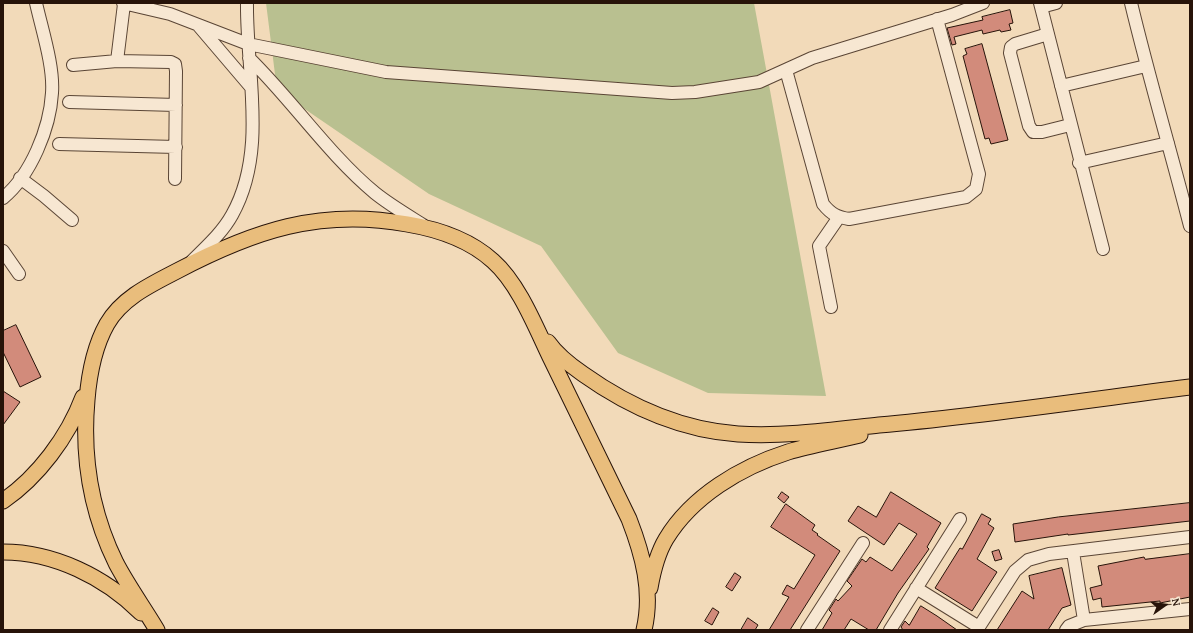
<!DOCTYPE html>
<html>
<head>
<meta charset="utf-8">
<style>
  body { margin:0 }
  #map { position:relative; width:1193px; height:633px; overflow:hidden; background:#f2dab9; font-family:"Gentium Book Plus",serif }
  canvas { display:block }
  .frame { position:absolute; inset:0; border:4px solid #271309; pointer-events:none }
  .north { position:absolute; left:1145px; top:585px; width:40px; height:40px; -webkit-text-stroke:3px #f7e7d2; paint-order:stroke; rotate:76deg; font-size:11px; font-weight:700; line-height:16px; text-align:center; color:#271309 }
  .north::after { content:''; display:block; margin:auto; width:14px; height:18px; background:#271309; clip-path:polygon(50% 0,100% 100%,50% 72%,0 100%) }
</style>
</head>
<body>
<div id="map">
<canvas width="1193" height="633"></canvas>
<div class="frame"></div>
<div class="north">N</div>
</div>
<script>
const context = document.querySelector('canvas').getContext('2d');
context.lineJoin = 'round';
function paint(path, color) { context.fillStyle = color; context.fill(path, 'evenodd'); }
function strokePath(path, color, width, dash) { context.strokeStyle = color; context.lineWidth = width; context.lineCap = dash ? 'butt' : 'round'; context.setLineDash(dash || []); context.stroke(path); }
const green = new Path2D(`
  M266 3H754L826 396 708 393 618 353 541 246 429 194 277 90Z`);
const building = new Path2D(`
  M1010 10 1013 23 1009 24 1011 30 1001 32 1000 30 983 34 982 30 954 37 956 44 952 45 947 28 983 20 982 17Z
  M982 44 1008 140 991 144 989 138 985 139 963 56 967 54 965 49Z
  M16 325 41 377 20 387 3 352V331Z
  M3 391 20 402 3 425Z
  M782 492 789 497 784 503 778 498Z
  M891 492 941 523 927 547 929 549 898 593 876 630H869L851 619 844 630H822L832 613 829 610 836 599 838 601 852 586 847 581 862 559 866 562 870 557 892 571 917 534 899 523 884 545 848 521 858 506 876 517Z
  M1190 503V521L1068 535V534L1015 542 1013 524 1058 517Z
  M786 504 815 525 812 530 818 534 817 535 840 551 790 630H769L789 597 782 594 787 585 794 589 815 555 771 527Z
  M982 514 991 519 988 524 994 528 977 559 997 572 972 611 935 588 960 548 962 549Z
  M999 550 1002 559 995 561 992 552Z
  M1190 554V597L1160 603V601L1102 607 1101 598 1093 600 1090 588 1102 585 1098 566 1144 557 1145 559Z
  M1062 568 1071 605 1062 608 1048 630H997L1022 591 1034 599 1029 576Z
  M735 573 741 577 732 591 726 587Z
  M921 606 937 616 957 630H903L901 627 905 621 909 625Z
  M713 608 719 612 712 625 705 621Z
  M748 618 758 625 755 630H741Z`);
const minor = new Path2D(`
  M123 3 170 14 248 44 386 72 672 93 695 92 759 82 812 58 952 15 983 3
  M1040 3 1103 249
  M1131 3C1149 78 1171 152 1190 226
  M124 4 117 61 171 62 175 64 176 71 175 179
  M1041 7 1056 3
  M198 25 250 86
  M1048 34 1015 44 1011 47 1010 53 1029 126 1033 132H1042L1070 125
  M249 58C292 100 329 155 375 193 390 205 407 215 423 225
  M73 65 117 61
  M786 70 823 204C831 214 837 217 849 219L966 197 976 189 979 174 937 19
  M1061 86 1146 66
  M69 102 176 105
  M59 144 176 147
  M1079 163 1168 143
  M20 178 44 196 72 220
  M3 198C31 175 50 128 52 93 54 66 42 30 36 3
  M3 251 19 274
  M192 261C206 247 222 233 232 215 268 151 246 72 247 3
  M831 307 819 246 839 217
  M916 588 979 627
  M1084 620 1190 609
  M807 630 863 543
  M890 630 960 519
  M977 630 1015 571 1028 560 1049 554 1190 537
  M1066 630 1069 626 1084 620 1073 552`);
const major = new Path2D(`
  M548 342C557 355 570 365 583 374 628 406 681 430 738 434 784 437 833 430 879 425 983 416 1086 400 1190 387
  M3 501C38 477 68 437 83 397
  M3 552C54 552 105 577 141 613
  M650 588C653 571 657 554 666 539 692 496 741 467 788 452 811 445 836 441 860 435
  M157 630C144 608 128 586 116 563 91 512 82 456 87 400 89 375 94 347 107 324 122 298 150 285 177 271 253 231 320 208 407 224 437 229 470 240 493 261 519 284 536 328 551 359 577 413 603 466 629 519 643 555 653 592 644 630`);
paint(green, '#b9c090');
paint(building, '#d28b7b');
strokePath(building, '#271309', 1);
strokePath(minor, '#5a4535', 14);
strokePath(major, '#271309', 17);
strokePath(minor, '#f7e7d2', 12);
strokePath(major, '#e9bd7c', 15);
</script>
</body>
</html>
